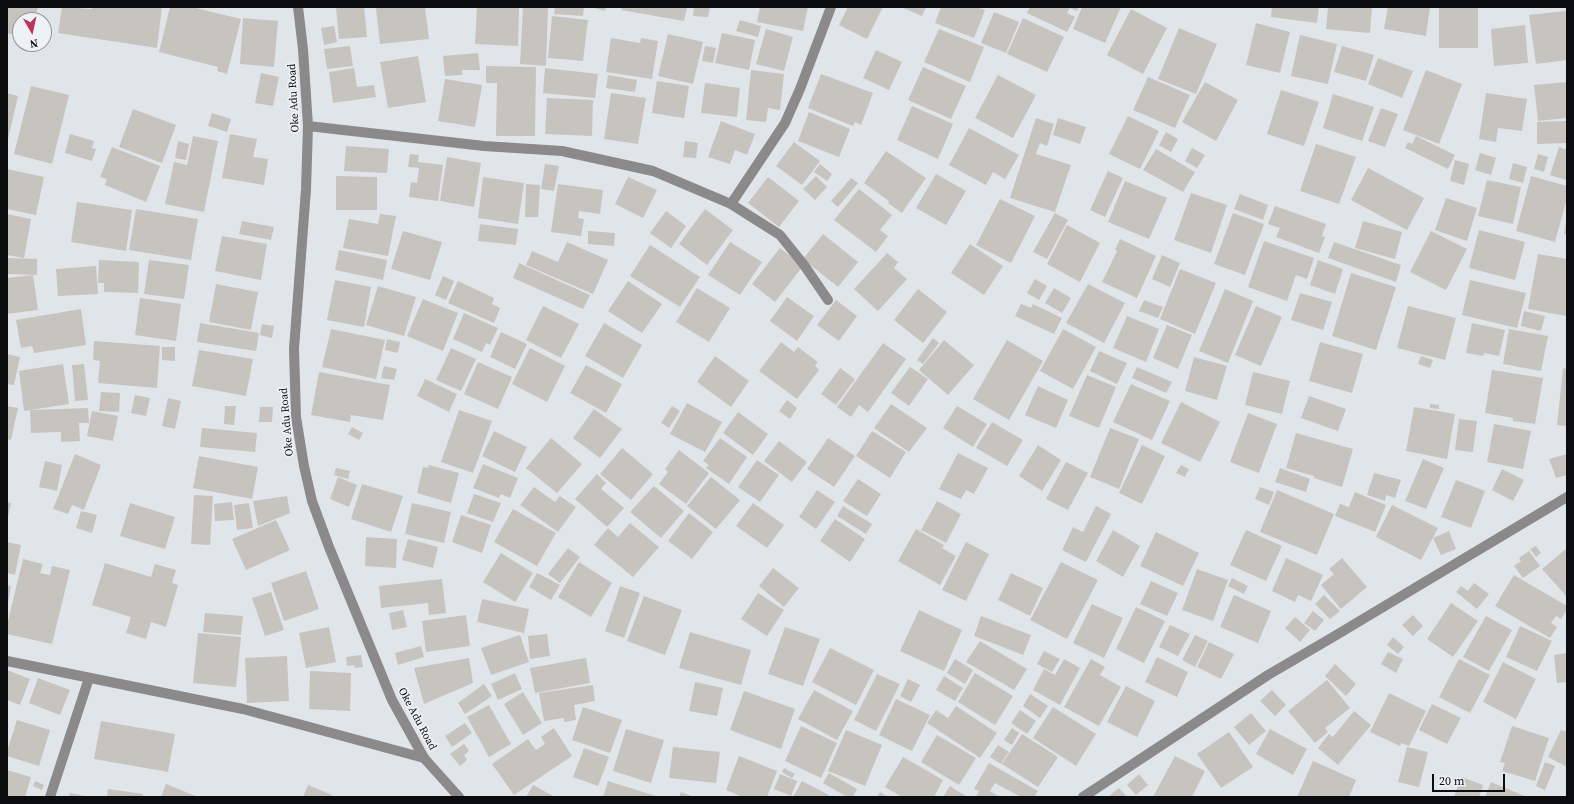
<!DOCTYPE html>
<html>
<head>
<meta charset="utf-8">
<style>
  body { margin:0 }
  #map { position:relative; width:1574px; height:804px; overflow:hidden; background:#e0e5ea; font-family:"Source Serif 4",serif }
  canvas { display:block }
  .frame { position:absolute; inset:0; border:8px solid #0a0c0d; pointer-events:none }
  .north { position:absolute; left:12px; top:12px; width:40px; height:40px; box-sizing:border-box; background:#eef2f7; border:1px solid #939699; border-radius:50%; rotate:171deg; font-size:11px; font-weight:700; line-height:16px; text-align:center; color:#0a0c0d }
  .north::after { content:''; display:block; margin:auto; width:14px; height:18px; background:#bf305a; clip-path:polygon(50% 0,100% 100%,50% 72%,0 100%) }
  .scale { position:absolute; left:1432px; top:774px; width:73px; height:18px; box-sizing:border-box; border:2px solid #0a0c0d; border-top:0; padding-left:5px; font-size:12px; line-height:14px; white-space:nowrap; color:#0a0c0d; -webkit-text-stroke:3px #eef2f7; paint-order:stroke }
</style>
</head>
<body>
<div id="map">
<canvas width="1574" height="804"></canvas>
<div class="frame"></div>
<div class="north">N</div>
<div class="scale">20 m</div>
</div>
<script>
const context = document.querySelector('canvas').getContext('2d');
context.lineJoin = 'round';
function paint(path, color) { context.fillStyle = color; context.fill(path, 'evenodd'); }
function strokePath(path, color, width, dash) { context.strokeStyle = color; context.lineWidth = width; context.lineCap = dash ? 'butt' : 'round'; context.setLineDash(dash || []); context.stroke(path); }
function write(font, color, halo, rows, align = 'center') {
  context.font = font + ' "Source Serif 4",serif'; context.lineWidth = 3.5; context.setLineDash([]); context.textBaseline = 'middle'; context.strokeStyle = halo; context.fillStyle = color; for (const [text, x, y, turn = 0] of rows) {
    context.save(); context.translate(x, y); context.rotate((+turn || 0) * Math.PI / 180); context.textAlign = isNaN(turn) ? turn : align; if (halo) context.strokeText(text, 0, 0); context.fillText(text, 0, 0); context.restore();
  }
}
const building = new Path2D(`
  M7 7H38L34 20H20V36L7 33Z
  M62 7 92 9V7H162L157 48 58 33Z
  M170 7H192L241 19 227 74 217 71 218 67 159 52Z
  M336 7H364L367 37 339 39Z
  M387 7H425L429 39 380 44 376 8Z
  M477 7H519L518 46 475 44Z
  M523 7 548 8 546 66 520 64Z
  M555 7H584L583 16 554 14Z
  M591 7H606L605 11Z
  M622 7H687L684 21 621 10Z
  M694 7H710L708 17 693 16Z
  M760 7H808L803 31 757 22Z
  M848 7H883L867 39 839 25Z
  M901 7H926L922 16Z
  M941 7H976L985 10 974 38 935 23Z
  M1030 7H1079L1077 11 1070 8 1067 13 1075 17 1067 32 1027 13Z
  M1082 7H1121L1105 43 1073 29Z
  M1272 7H1319L1317 23 1271 17Z
  M1328 7H1372L1370 33 1326 29Z
  M1388 7H1430L1426 36 1384 29Z
  M1439 7H1478V48H1439Z
  M1131 9 1167 28 1143 74 1107 55Z
  M1566 11 1567 60 1536 64 1529 15Z
  M994 12 1019 22 1006 53 981 43Z
  M552 16 588 20 583 61 548 58Z
  M243 18 278 21 274 67 240 64Z
  M1023 18 1064 37 1047 72 1007 54Z
  M740 20 761 26 758 37 736 31Z
  M1256 23 1290 32 1280 73 1246 65Z
  M1525 25 1528 63 1494 66 1491 29Z
  M334 26 337 42 324 45 321 28Z
  M1179 28 1217 44 1196 94 1158 79Z
  M766 29 793 37 784 71 756 64Z
  M939 29 984 47 970 82 924 62Z
  M722 33 755 40 749 70 715 63Z
  M668 34 703 42 693 84 658 76Z
  M1300 35 1337 44 1328 84 1291 76Z
  M611 38 640 43 641 38 658 41 652 79 606 72Z
  M350 46 353 66 327 69 324 49Z
  M705 46 716 48 713 63 702 61Z
  M1342 46 1374 55 1366 81 1334 72Z
  M876 50 902 62 889 90 863 78Z
  M478 53 480 70H462V75L445 76 443 56Z
  M418 56 426 102 388 108 380 62Z
  M1378 58 1413 71 1402 98 1368 84Z
  M486 66 536 67 535 136H496L497 83H486Z
  M923 67 966 86 951 119 908 100Z
  M354 68 357 87 374 85 376 97 333 103 329 72Z
  M545 68 598 74 595 98 543 93Z
  M751 70 784 74 780 110 768 108 766 122 746 120Z
  M1426 70 1462 84 1439 144 1403 130Z
  M261 73 279 77 273 106 255 103Z
  M821 74 873 93 861 125 855 122 853 126 808 108Z
  M608 75 637 80 635 92 606 88Z
  M998 75 1036 95 1013 138 975 118Z
  M1148 77 1190 95 1175 128 1133 110Z
  M445 79 482 85 475 127 438 121Z
  M657 81 689 86 684 118 652 113Z
  M1205 82 1238 100 1216 141 1182 122Z
  M1567 82V118L1538 121 1534 85Z
  M705 83 740 88 737 117 701 113Z
  M31 86 69 95 52 164 14 154Z
  M1281 90 1319 102 1304 146 1267 134Z
  M7 93 18 96 8 139H7Z
  M611 93 646 98 638 144 604 139Z
  M1486 93 1527 99 1522 131 1498 128 1496 142 1479 139Z
  M1333 94 1374 107 1362 141 1323 128Z
  M547 98 593 100 592 136 545 134Z
  M912 106 953 124 938 159 897 140Z
  M1381 108 1398 114 1385 147 1368 141Z
  M133 109 176 125 162 163 119 147Z
  M809 112 850 129 839 157 798 141Z
  M212 113 231 119 227 132 208 126Z
  M1128 116 1159 131 1140 169 1109 154Z
  M1036 118 1054 124 1047 146 1040 143 1036 154 1071 165 1055 212 1010 198Z
  M1058 118 1086 127 1080 144 1053 135Z
  M721 121 755 134 747 155 735 150 730 164 708 157Z
  M1567 121V143L1537 144V122Z
  M969 128 1019 155 1005 179 993 172 986 185 949 165Z
  M1166 132 1178 139 1171 152 1159 145Z
  M70 134 94 141 92 148 96 149 92 161 65 153Z
  M230 134 257 139 253 157 268 159 264 185 222 178Z
  M193 136 218 141 204 212 165 204 174 162 187 165Z
  M1416 136 1455 155 1448 169 1405 148 1408 142 1412 144Z
  M178 141 189 144 186 160 175 158Z
  M685 141 698 143 696 158 683 157Z
  M794 142 820 161 802 185 776 166Z
  M1316 144 1356 157 1339 204 1300 191Z
  M346 146 389 149 387 173 344 171Z
  M112 147 160 166 146 202 105 185 107 179 100 177Z
  M1559 147 1567 150 1566 180 1550 175Z
  M1192 148 1205 155 1197 168 1185 161Z
  M1156 149 1195 172 1183 192 1143 170Z
  M886 151 926 178 902 213 888 203 889 201 864 183Z
  M1480 153 1496 158 1491 175 1475 170Z
  M410 154 419 155 418 162 443 165 438 201 409 197 411 182 417 183 419 168 408 167Z
  M1538 154 1548 157 1544 172 1534 169Z
  M447 157 481 163 474 207 440 201Z
  M1455 160 1469 164 1464 185 1450 181Z
  M1513 163 1527 167 1523 183 1509 179Z
  M545 164 559 166 554 191 541 189Z
  M820 164 832 174 827 181 814 172Z
  M1368 168 1424 198 1407 230 1351 200Z
  M7 169 44 177 36 215 7 209Z
  M1108 171 1123 178 1105 217 1090 210Z
  M936 174 966 191 946 225 916 208Z
  M336 176 377 177V210H336Z
  M816 176 827 187 815 200 803 189Z
  M1531 176 1567 186V198L1555 242 1516 231Z
  M483 177 524 183 518 224 478 218Z
  M628 177 657 190 643 218 615 204Z
  M768 177 799 201 779 227 748 203Z
  M851 178 858 183 838 207 831 201Z
  M1487 180 1521 187 1513 224 1478 216Z
  M1125 181 1167 198 1149 239 1108 222Z
  M526 184 540 185 538 217H525Z
  M558 184 603 190 600 214 579 211 578 218 584 219 581 236 551 232Z
  M859 189 892 215 880 230 888 236 876 252 834 220Z
  M1191 193 1227 205 1211 253 1174 240Z
  M1240 194 1268 205 1263 220 1234 209Z
  M1446 198 1477 208 1467 241 1435 230Z
  M1000 199 1035 216 1011 263 976 245Z
  M77 202 132 210 126 251 71 242Z
  M1275 206 1326 224 1322 236 1325 237 1319 253 1276 237 1280 228 1268 224Z
  M136 209 198 219 191 260 129 250Z
  M705 209 733 230 707 265 679 244Z
  M666 211 686 226 671 248 650 233Z
  M1055 213 1068 220 1047 259 1033 252Z
  M1233 213 1264 224 1245 275 1214 264Z
  M7 214 31 219 24 258 7 255Z
  M380 214 396 216 388 256 343 248 349 219 378 224Z
  M242 221 274 227 271 240 239 234Z
  M1363 221 1402 232 1395 259 1355 248Z
  M1566 221H1567V234H1564Z
  M480 224 518 229 516 245 478 241Z
  M1067 225 1100 243 1080 282 1047 264Z
  M1479 230 1525 242 1515 280 1469 268Z
  M403 231 442 242 430 280 391 269Z
  M588 231 615 233 614 246 588 244Z
  M1431 231 1467 249 1446 290 1410 272Z
  M823 234 858 262 838 287 803 259Z
  M222 236 267 244 261 280 215 271Z
  M1120 239 1156 256 1137 298 1102 282 1117 251 1115 250Z
  M1264 241 1314 258 1307 279 1296 275 1287 301 1248 287Z
  M567 242 608 260 593 294 526 265 532 251 558 262Z
  M730 242 762 262 740 295 708 275Z
  M1334 242 1401 265 1396 282 1328 258Z
  M970 244 1003 266 984 295 951 273Z
  M650 245 700 277 680 307 630 276Z
  M780 248 803 266 775 302 752 284Z
  M339 250 387 260 383 280 335 270Z
  M887 253 898 262 894 268 907 279 878 311 854 289Z
  M1538 254 1567 259V310L1566 316 1528 309Z
  M1162 255 1180 263 1170 287 1152 279Z
  M7 258 37 259V275L7 274Z
  M99 260 139 262 138 293 104 292V283H98Z
  M149 260 189 265 184 299 144 294Z
  M1318 260 1343 269 1335 294 1310 285Z
  M519 263 590 295 583 309 513 278Z
  M96 266 98 294 58 296 56 269Z
  M1180 269 1216 283 1195 334 1160 319Z
  M1351 273 1396 287 1376 350 1332 336Z
  M33 275 38 310 7 314V278Z
  M443 276 454 281 446 300 435 295Z
  M1035 279 1047 286 1039 300 1027 293Z
  M335 280 371 287 364 327 327 320Z
  M1470 280 1526 293 1517 328 1462 315Z
  M458 281 494 298 492 304 500 308 494 323 448 303Z
  M628 281 662 304 642 333 608 311Z
  M216 284 258 292 251 330 209 322Z
  M1088 284 1125 303 1104 343 1066 323Z
  M378 286 416 297 404 336 366 325Z
  M697 288 730 308 709 342 676 322Z
  M1054 288 1071 298 1062 313 1045 303Z
  M918 289 947 312 923 343 894 320Z
  M1225 289 1253 301 1228 363 1199 351Z
  M1300 293 1332 302 1323 330 1291 320Z
  M787 297 814 316 797 341 770 321Z
  M140 298 181 304 176 341 135 335Z
  M423 299 458 313 443 351 407 336Z
  M836 300 857 316 839 341 817 325Z
  M1144 300 1163 307 1158 318 1139 311Z
  M1021 304 1031 308 1033 304 1062 318 1054 334 1015 316Z
  M543 306 579 324 561 358 526 340Z
  M1256 306 1282 317 1261 366 1235 355Z
  M1408 306 1456 318 1445 360 1397 348Z
  M81 309 86 345 34 353 32 346 21 348 16 320Z
  M1524 311 1545 316 1541 331 1521 326Z
  M464 313 498 328 490 345 486 343 482 352 453 339Z
  M1127 316 1159 329 1146 362 1113 348Z
  M200 323 259 333 256 351 197 342Z
  M604 323 642 345 623 378 585 356Z
  M1472 323 1505 330 1499 356 1484 353 1483 356 1466 353Z
  M262 324 274 326 272 338 260 335Z
  M1167 325 1192 335 1178 369 1153 358Z
  M331 329 385 340 376 379 322 367Z
  M1063 329 1096 347 1073 389 1040 371Z
  M1509 329 1548 336 1541 371 1503 364Z
  M501 332 527 344 515 369 490 357Z
  M933 338 939 343 923 364 917 360Z
  M387 339 400 342 398 353 385 350Z
  M944 340 974 365 948 395 919 370Z
  M1007 340 1043 361 1009 420 973 399Z
  M94 341 160 346 157 388 98 383 100 361 93 360Z
  M781 342 794 352 798 347 818 362 815 366 819 370 797 399 759 371Z
  M1320 342 1363 354 1352 393 1309 381Z
  M883 343 906 359 868 412 859 405 851 417 837 407Z
  M162 347H175V361L162 360Z
  M451 348 476 359 461 391 436 380Z
  M530 348 565 366 547 402 512 384Z
  M199 350 253 359 246 396 192 386Z
  M1099 351 1127 363 1117 384 1090 371Z
  M7 354 20 357 14 385 7 384Z
  M715 356 749 381 731 407 697 382Z
  M1421 356 1433 360 1430 368 1418 364Z
  M1194 357 1227 366 1217 400 1185 391Z
  M478 362 512 377 498 409 464 394Z
  M63 364 69 404 24 411 19 371Z
  M84 364 88 400 75 401 72 365Z
  M586 365 622 384 606 413 570 393Z
  M384 366 397 369 394 380 381 378Z
  M910 367 928 379 909 406 891 393Z
  M1137 367 1172 382 1166 393 1132 378Z
  M840 368 855 379 836 405 821 394Z
  M1563 368 1567 369V426L1557 425Z
  M1492 370 1543 378 1535 424 1513 421V418L1485 413Z
  M319 372 390 385 383 420 351 415 350 422 311 415Z
  M1253 372 1290 381 1282 414 1245 405Z
  M1087 375 1116 387 1099 428 1069 416Z
  M425 379 457 394 449 412 417 396Z
  M1131 384 1170 401 1152 440 1113 422Z
  M1038 386 1068 400 1056 428 1025 415Z
  M101 392 120 393 119 412 99 411Z
  M135 395 150 398 146 416 131 413Z
  M1309 396 1346 409 1338 431 1301 418Z
  M168 398 181 401 175 429 162 426Z
  M787 400 797 408 790 419 779 411Z
  M1181 402 1220 422 1200 462 1161 443Z
  M687 403 722 422 705 452 670 434Z
  M891 404 927 428 909 452 874 428Z
  M1430 404 1439 405V409L1430 408Z
  M7 406 18 408 11 440 7 439Z
  M225 406H236L234 425 224 424Z
  M672 406 680 411 669 428 661 423Z
  M957 406 987 424 973 447 943 428Z
  M260 407H273L272 422H259Z
  M1414 407 1455 414 1447 459 1406 451Z
  M88 408 89 423H79L80 441 61 442V432L31 433 30 410Z
  M594 409 622 429 600 458 573 438Z
  M459 410 492 421 473 473 441 462Z
  M92 411 118 416 113 441 87 436Z
  M738 412 768 434 753 455 723 433Z
  M1248 413 1277 424 1259 473 1230 462Z
  M1459 419 1477 421 1473 452 1455 450Z
  M992 422 1023 440 1007 466 976 448Z
  M1494 424 1531 431 1523 469 1487 462Z
  M352 427 363 433 359 440 348 434Z
  M202 428 257 433 255 452 200 447Z
  M1110 428 1139 439 1119 489 1090 477Z
  M494 431 527 447 515 472 482 456Z
  M872 431 906 452 890 478 856 456Z
  M1296 433 1353 449 1342 487 1314 478V476L1286 468Z
  M551 438 582 464 557 493 526 468Z
  M720 438 747 457 729 484 706 468 709 465 703 461Z
  M828 438 855 456 834 487 807 469Z
  M779 441 807 462 792 482 764 461Z
  M1038 445 1061 460 1042 491 1019 476Z
  M1142 445 1165 456 1142 504 1119 493Z
  M622 448 653 474 631 500 600 474Z
  M679 450 709 473 686 504 659 484 668 472 665 469Z
  M958 453 988 468 974 494 966 490 961 499 939 489Z
  M75 454 101 465 84 510 72 505 68 514 53 509Z
  M1567 454V475L1556 478 1549 459Z
  M199 456 258 467 252 499 193 488Z
  M1423 459 1444 468 1426 509 1405 501Z
  M757 460 779 475 760 502 738 487Z
  M45 461 62 465 57 491 39 487Z
  M1066 462 1088 473 1068 510 1046 499Z
  M483 464 518 478 510 498 501 494 499 498 473 488Z
  M429 465 459 473 451 503 417 493 423 467 428 468Z
  M1181 465 1189 469 1185 477 1176 473Z
  M336 468 350 471 348 479 334 475Z
  M1280 468 1310 479 1306 492 1275 482Z
  M1502 469 1524 480 1513 501 1492 490Z
  M1374 473 1401 480 1395 498 1386 495 1385 501 1367 495Z
  M597 474 606 483 601 489 624 508 607 527 575 499Z
  M338 477 357 485 349 507 330 499Z
  M711 477 740 500 716 529 687 506Z
  M858 479 881 494 867 516 843 501Z
  M1456 480 1485 491 1471 528 1441 517Z
  M362 484 403 496 391 532 351 519Z
  M654 486 684 511 661 538 630 512Z
  M534 487 555 502 560 496 576 507 558 532 520 505Z
  M1260 487 1274 492 1269 505 1255 499Z
  M817 490 835 502 816 529 799 517Z
  M1277 490 1334 514 1317 555 1260 532Z
  M1355 492 1386 505 1375 532 1335 516 1340 504 1349 507Z
  M474 494 501 503 493 522 467 513Z
  M194 495 213 496 210 545 191 544Z
  M287 496 290 513 258 526 253 501Z
  M937 501 961 514 946 543 921 530Z
  M7 502 11 503 8 517H7Z
  M232 502 234 520 215 521 214 504Z
  M130 503 175 517 165 549 120 536Z
  M249 503 253 528 237 530 234 505Z
  M412 503 451 512 444 543 405 534Z
  M753 503 784 525 767 548 736 526Z
  M1392 505 1438 528 1421 560 1376 537Z
  M843 506 872 524 866 534 837 516Z
  M1096 506 1111 514 1086 562 1062 550 1073 527 1083 532Z
  M513 509 556 533 537 566 494 542Z
  M81 511 97 515 92 533 76 528Z
  M689 513 713 532 692 559 668 541Z
  M461 515 491 525 482 553 452 542Z
  M835 519 865 539 850 562 820 541Z
  M276 520 290 550 246 570 232 539Z
  M630 523 659 547 633 577 594 545 608 528 618 537Z
  M916 529 944 545 942 548 956 556 940 585 898 561Z
  M1113 530 1140 546 1123 577 1096 561Z
  M1246 530 1282 546 1266 581 1230 565Z
  M1449 531 1456 549 1441 555 1433 538Z
  M1156 532 1199 553 1183 586 1140 566Z
  M366 537 397 539 396 568 365 566Z
  M408 539 438 547 433 568 402 560Z
  M7 542 21 545 15 575 7 573Z
  M966 542 989 554 966 601 942 590Z
  M1536 546 1541 553 1536 557 1530 549Z
  M568 548 580 557 560 583 548 574Z
  M1567 548V597L1542 569Z
  M1529 551 1540 566 1523 578 1514 566 1521 561 1519 558Z
  M501 553 533 573 515 602 483 582Z
  M1286 558 1323 575 1311 601 1298 595 1295 602 1272 591Z
  M1342 558 1367 587 1341 609 1321 585 1334 574 1329 569Z
  M23 559 43 564 40 573 50 575 52 566 70 570 52 644 7 634V625Z
  M579 562 612 583 591 617 558 597Z
  M1061 562 1098 580 1067 639 1030 620Z
  M105 563 151 577 155 564 176 570 172 583 178 585 166 627 151 622 146 639 126 633 131 617 92 605Z
  M773 568 799 588 784 607 759 586Z
  M1197 569 1228 580 1213 621 1182 610Z
  M306 571 319 609 284 621 271 583Z
  M537 573 560 585 551 600 529 587Z
  M1011 573 1043 588 1030 616 998 600Z
  M1514 575 1567 606V610L1561 619 1556 616 1551 623 1557 627 1550 638 1495 606Z
  M1232 578 1248 586 1244 594 1228 586Z
  M442 579 446 613 429 615 428 603 381 608 379 586Z
  M1151 581 1178 593 1167 616 1140 604Z
  M1474 583 1489 594 1477 609 1456 592 1461 586 1468 591Z
  M7 585 11 586 8 603H7Z
  M620 586 640 593 624 638 605 631Z
  M271 592 284 630 265 636 252 598Z
  M758 593 784 610 767 636 741 619Z
  M1234 595 1271 611 1258 643 1220 627Z
  M1324 595 1340 611 1330 619 1315 604Z
  M644 596 682 610 665 655 627 641Z
  M482 599 529 609 524 633 477 622Z
  M1451 603 1478 621 1453 657 1427 639Z
  M1092 604 1123 618 1104 658 1073 643Z
  M1136 607 1165 621 1144 663 1116 649Z
  M403 610 407 627 392 630 389 613Z
  M919 610 962 630 944 671 900 651Z
  M1313 611 1324 620 1315 631 1304 623Z
  M205 613 243 616 241 635 203 632Z
  M466 615 470 646 426 652 422 621Z
  M1413 615 1423 626 1413 636 1402 625Z
  M981 616 1031 635 1023 655 974 636Z
  M1486 616 1512 630 1489 671 1463 657Z
  M1295 617 1310 630 1300 642 1285 628Z
  M1170 625 1190 634 1178 656 1159 647Z
  M1520 626 1552 641 1537 671 1506 657Z
  M329 627 336 662 306 668 299 633Z
  M785 627 820 639 803 686 768 674Z
  M690 632 751 650 741 685 679 668Z
  M198 633 241 637 236 687 193 683Z
  M547 634 550 656 530 659 528 636Z
  M520 635 529 662 491 675 481 648Z
  M1195 635 1208 641 1195 667 1182 660Z
  M1393 637 1404 647 1398 654 1387 645Z
  M980 641 1027 669 1014 690 966 662Z
  M1209 642 1234 654 1221 679 1197 667Z
  M421 646 424 657 398 665 395 653Z
  M830 648 874 670 856 705 812 682Z
  M1044 651 1060 659 1052 672 1037 664Z
  M1388 652 1403 659 1396 673 1381 664Z
  M1567 653V682L1557 683 1554 655Z
  M361 655 363 667 355 668 354 665 347 666 346 657Z
  M287 656 289 701 247 703 245 658Z
  M1157 657 1188 672 1177 697 1145 682Z
  M469 658 473 683 424 704 414 668Z
  M586 658 590 683 535 693 530 668Z
  M955 659 973 670 965 684 947 673Z
  M1064 659 1080 668 1060 705 1033 690 1044 669 1055 675Z
  M1091 659 1105 667 1100 675 1121 687 1099 726 1064 707Z
  M1459 659 1490 675 1470 713 1439 697Z
  M1503 662 1536 679 1516 719 1483 702Z
  M1335 664 1356 684 1346 696 1325 676Z
  M7 670 30 679 20 705 7 700Z
  M310 671 351 673 350 711 309 709Z
  M515 673 522 689 498 700 491 684Z
  M975 673 1013 696 995 725 958 702Z
  M877 674 900 684 876 731 854 720Z
  M944 676 963 688 955 701 936 690Z
  M38 678 70 690 60 715 29 703Z
  M908 679 920 685 911 702 900 696Z
  M1327 680 1350 708 1325 728 1328 732 1315 743 1288 711Z
  M695 682 723 688 717 716 689 711Z
  M484 684 492 696 465 714 458 703Z
  M593 685 595 701 574 705 576 720 564 722V718L544 721 539 693Z
  M1126 686 1155 701 1137 737 1107 722Z
  M814 690 853 711 837 740 798 719Z
  M1272 690 1286 705 1275 716 1260 701Z
  M744 691 795 709 781 749 730 730Z
  M523 692 542 723 523 735 504 704Z
  M1389 693 1426 711 1409 746 1401 743 1400 746 1370 732Z
  M1030 694 1048 706 1040 718 1023 706Z
  M896 699 930 715 912 751 879 735Z
  M1432 704 1461 718 1447 744 1419 730Z
  M489 705 511 744 489 757 467 717Z
  M956 706 997 733 980 758 927 723 936 710 948 718Z
  M583 707 622 720 610 753 572 740Z
  M1053 707 1096 734 1076 766 1033 738Z
  M1020 710 1036 721 1027 734 1011 723Z
  M1354 711 1371 725 1338 765 1318 748 1329 734 1333 737Z
  M1251 713 1266 731 1249 745 1234 727Z
  M17 720 50 730 39 766 7 756V751Z
  M101 721 175 734 168 772 94 759Z
  M465 723 472 733 452 747 445 736Z
  M801 726 837 743 821 778 785 761Z
  M1512 726 1549 738 1535 781 1502 771 1505 763 1500 762Z
  M554 728 572 756 514 795 492 764 528 739 536 750 545 744 541 737Z
  M1012 728 1019 733 1012 745 1004 740Z
  M626 729 664 740 651 783 613 771Z
  M1270 729 1307 749 1293 775 1256 754Z
  M846 730 882 745 865 786 828 771Z
  M1561 730 1567 732V767L1548 757Z
  M1229 732 1253 767 1221 788 1197 754Z
  M1022 734 1058 757 1038 787 1002 764Z
  M937 735 976 758 959 785 921 762Z
  M464 744 469 751 464 755 467 760 460 766 450 754Z
  M998 745 1009 752 1001 764 990 757Z
  M673 747 720 752 716 783 669 778Z
  M1407 747 1428 752 1419 787 1398 782Z
  M584 748 609 757 598 786 573 777Z
  M739 756 777 771 767 797H743L726 790Z
  M1175 756 1205 771 1192 797H1153Z
  M903 757 943 780 934 797H902L885 787Z
  M1313 761 1356 780 1349 797H1297Z
  M1545 762 1555 766 1545 790 1536 786Z
  M989 763 1038 791 1034 797H1021L995 783 990 791 1000 797H976L979 791 974 789Z
  M784 768 795 774 792 778 782 772Z
  M7 770 31 777 25 797H7Z
  M829 773 857 789 853 797H847L823 783Z
  M780 774 797 781 791 796 774 789Z
  M1139 774 1148 785 1136 795 1127 785Z
  M1461 777 1483 785 1479 797H1454Z
  M35 781 44 785 42 790 33 786Z
  M608 781 659 797H603Z
  M802 781 829 795 828 797H793Z
  M1491 782 1527 797H1485Z
  M166 784 198 797H161Z
  M308 785 332 795 331 797H303Z
  M533 785 555 797H526Z
  M950 786 967 797H943Z
  M1119 788 1127 797H1108Z
  M108 789 143 794V797H107Z
  M681 792 694 797H679Z
  M880 792 888 797H877Z
  M70 793 85 796V797H69Z`);
const minor = new Path2D(`
  M308 126 484 146 562 151 653 171 731 204 780 235 804 265 828 300
  M731 204 785 123 800 89 831 7
  M7 661 243 709 424 758
  M50 797 89 678
  M1083 797 1268 675 1333 637 1567 497`);
const tertiary = new Path2D(`
  M298 7 303 49 308 126 306 189 294 349 296 417 304 466 312 501 329 547 392 700 424 758 459 797`);
const streetNames = [
  ["Oke Adu Road",294,98,-93],
  ["Oke Adu Road",287,422,-95],
  ["Oke Adu Road",417,719,62]
];
paint(building, '#c7c4bf');
strokePath(minor, '#8c898a', 10);
strokePath(tertiary, '#8c898a', 10);
write('11px', '#0a0c0d', '#eef2f7', streetNames);
</script>
</body>
</html>
